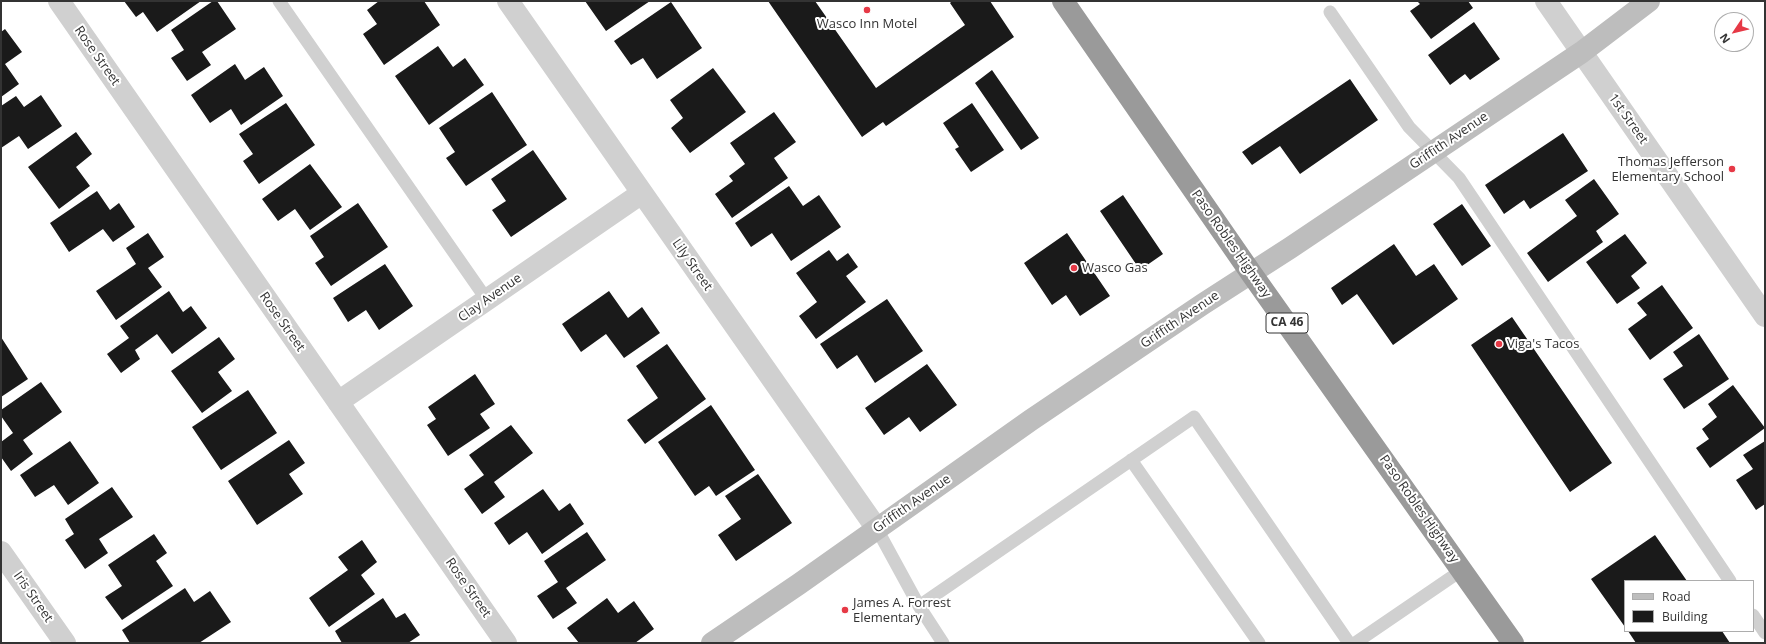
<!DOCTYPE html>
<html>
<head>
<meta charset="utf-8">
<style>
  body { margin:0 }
  #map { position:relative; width:1766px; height:644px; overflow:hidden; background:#fff; font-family:"Open Sans",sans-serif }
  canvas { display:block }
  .frame { position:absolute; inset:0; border:2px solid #333; pointer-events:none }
  .legend { position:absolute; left:1624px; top:580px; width:130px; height:52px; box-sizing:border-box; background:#fff; border:1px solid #adadad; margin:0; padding:5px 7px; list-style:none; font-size:12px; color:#333 }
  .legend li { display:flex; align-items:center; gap:8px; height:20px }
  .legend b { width:20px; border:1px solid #adadad }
  .north { position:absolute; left:1714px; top:12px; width:40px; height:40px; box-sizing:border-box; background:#fff; border:1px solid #adadad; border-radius:50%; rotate:235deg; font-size:11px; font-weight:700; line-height:16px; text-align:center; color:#333 }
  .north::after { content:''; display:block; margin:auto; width:14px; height:18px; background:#e63946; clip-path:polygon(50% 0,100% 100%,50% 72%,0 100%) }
</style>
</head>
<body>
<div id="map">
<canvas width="1766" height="644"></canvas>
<div class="frame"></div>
<ul class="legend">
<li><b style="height:5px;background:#bdbdbd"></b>Road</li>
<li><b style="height:11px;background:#1a1a1a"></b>Building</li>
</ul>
<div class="north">N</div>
</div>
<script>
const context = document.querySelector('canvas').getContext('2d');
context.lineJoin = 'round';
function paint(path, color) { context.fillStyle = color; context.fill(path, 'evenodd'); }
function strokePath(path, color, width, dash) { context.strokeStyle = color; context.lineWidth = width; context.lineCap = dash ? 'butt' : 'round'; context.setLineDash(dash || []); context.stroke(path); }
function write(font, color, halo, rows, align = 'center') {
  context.font = font + ' "Open Sans",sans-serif'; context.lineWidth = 4; context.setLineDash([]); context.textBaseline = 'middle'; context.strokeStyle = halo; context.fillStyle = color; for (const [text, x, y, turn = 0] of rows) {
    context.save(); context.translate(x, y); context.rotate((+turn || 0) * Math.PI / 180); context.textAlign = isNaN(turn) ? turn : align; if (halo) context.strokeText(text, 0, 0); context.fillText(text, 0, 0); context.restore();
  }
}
const building = new Path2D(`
  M124 1H201L157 32 143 12 136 17Z
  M213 1H217L236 29 202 52 211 65 187 81 171 58 184 50 171 30Z
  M379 1H424L440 25 384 65 363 34 377 24 367 10Z
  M585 1H650L606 31Z
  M768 1H815L876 88 965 25 950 3 952 1H990L1014 37 886 126 883 122 862 137Z
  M1417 1H1468L1473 8 1431 39 1410 11 1420 4Z
  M671 2 702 48 657 79 643 58 631 65 614 41Z
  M1474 22 1500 59 1470 80 1465 74 1450 85 1428 55Z
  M5 29 22 52 5 64 19 84 1 97V32Z
  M438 46 453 67 465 58 484 85 429 125 395 76Z
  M235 64 245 80 264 67 283 96 241 125 231 109 210 123 191 95Z
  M713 68 746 112 690 153 671 128 683 118 670 100Z
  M992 70 1039 138 1021 150 975 83Z
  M1350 79 1378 120 1300 174 1280 146 1252 165 1242 152Z
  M492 92 527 145 466 186 446 158 455 152 439 128Z
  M41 95 62 126 28 149 19 136 1 148V106L16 96 24 107Z
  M286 103 315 145 259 184 243 161 253 154 239 134Z
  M972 103 1004 150 971 172 955 149 959 147 943 123Z
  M774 112 796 142 774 158 788 178 732 218 715 194 733 181 729 176 745 164 730 143Z
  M76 132 92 154 76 167 90 186 59 209 28 167Z
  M1563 133 1588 171 1530 209 1524 200 1504 214 1485 185Z
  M533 150 567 199 511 237 492 210 506 201 491 179Z
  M310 164 342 207 310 230 295 209 278 221 262 199Z
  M1594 179 1619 214 1596 231 1603 242 1548 282 1527 253 1577 216 1565 200Z
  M789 186 803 206 819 195 841 227 791 261 772 233 751 247 735 223Z
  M97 191 110 210 119 203 135 227 113 242 103 229 69 252 50 223Z
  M1123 195 1163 254 1140 270 1100 211Z
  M358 203 388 247 331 286 315 263 324 257 310 236Z
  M1462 204 1491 246 1462 266 1433 224Z
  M148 233 164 257 148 268 162 287 116 320 96 291 136 264 126 248Z
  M1067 233 1110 296 1080 316 1066 295 1052 305 1024 263Z
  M1625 234 1647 263 1631 276 1640 288 1617 304 1586 262Z
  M1394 244 1416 276 1434 264 1458 299 1393 345 1357 294 1342 305 1331 288Z
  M829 250 837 261 848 253 858 267 846 276 866 302 816 339 799 316 817 302 796 273Z
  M385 264 413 306 379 330 366 310 348 322 333 298Z
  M1662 285 1693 328 1650 360 1628 329 1647 315 1637 303Z
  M169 291 183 312 191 306 207 328 172 354 157 334 135 350 140 359 121 373 107 354 129 338 120 326Z
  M609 291 628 318 642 307 660 333 624 358 606 334 581 352 562 324Z
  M887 299 923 351 875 383 857 355 837 369 820 344Z
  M1512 317 1612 463 1570 492 1471 345Z
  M1699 334 1729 379 1684 409 1663 379 1683 366 1673 352Z
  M1 337 28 379 1 397Z
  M219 337 235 359 218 372 232 391 202 413 171 371Z
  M667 344 706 399 645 444 627 420 658 398 636 366Z
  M927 364 957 405 920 432 909 417 884 435 865 408Z
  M475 374 495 404 480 414 490 428 448 456 427 425 436 419 428 407Z
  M41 382 62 412 23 440 33 454 11 471 1 457V442L13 433 1 416V410Z
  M1733 385 1765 428 1710 468 1696 448 1709 439 1702 429 1717 417 1708 404Z
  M248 390 277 433 221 470 192 427Z
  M711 405 755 470 716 496 709 486 695 496 658 442Z
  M511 425 533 453 494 482 505 497 482 514 464 489 484 475 469 455Z
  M289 440 305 463 289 474 303 494 257 525 228 481Z
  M70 441 99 483 68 505 54 485 35 497 20 475Z
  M1765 441V504L1756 510 1736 480 1753 469 1743 455Z
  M758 474 792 523 736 561 718 535 741 519 725 496Z
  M112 487 133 517 99 539 108 553 85 569 65 540 74 534 65 519Z
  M543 489 559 511 570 503 584 524 542 554 527 532 509 545 494 523Z
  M587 532 606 560 566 588 577 603 553 619 537 596 558 582 544 561Z
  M154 534 167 553 156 561 173 586 122 620 105 597 122 586 108 565Z
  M1655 535 1687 581H1625V627L1591 579Z
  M362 540 377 562 361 575 375 594 329 627 309 598 348 570 338 557Z
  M185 588 194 602 210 591 231 622 199 643H130L122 630Z
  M383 598 396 618 405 613 420 635 408 643H342L335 631Z
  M607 598 618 613 634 601 654 629 635 643H579L567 628Z
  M1628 631H1722L1730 643H1636Z`);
const lane = new Path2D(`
  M279 1 487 300
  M1330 12 1409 127 1459 178 1730 581
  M1131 460 1259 643
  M877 529 919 606 943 643
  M919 606 1194 417 1349 643
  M1753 615 1765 633
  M1355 643 1462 570`);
const street = new Path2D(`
  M59 1 506 643
  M508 1 877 529
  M1546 1 1765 316
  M338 402 642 193
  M1 552 65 643`);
const secondary = new Path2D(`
  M712 643 799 584 1031 420 1203 304 1290 248 1582 52 1649 1`);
const highway = new Path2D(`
  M1063 1 1251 273 1513 643`);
const markers = [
  [867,10,4,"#e63946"],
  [1732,169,4,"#e63946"],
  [1074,268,4,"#e63946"],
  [1499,344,4,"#e63946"],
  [845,610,4,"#e63946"]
];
const shields = [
  [1287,323,42]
];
const shieldNames = [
  ["CA 46",1287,323]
];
const poiNames = [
  ["Wasco Inn Motel",867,24,"center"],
  ["Thomas Jefferson",1724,162,"right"],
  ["Elementary School",1724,177,"right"],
  ["Wasco Gas",1082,268],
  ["Viga's Tacos",1507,344],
  ["James A. Forrest",853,603],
  ["Elementary",853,618]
];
const streetNames = [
  ["Rose Street",97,56,55],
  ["1st Street",1628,119,55],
  ["Griffith Avenue",1449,141,-34],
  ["Paso Robles Highway",1231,244,55],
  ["Lily Street",692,265,55],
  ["Clay Avenue",490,298,-35],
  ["Griffith Avenue",1180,320,-34],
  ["Rose Street",282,322,55],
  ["Griffith Avenue",912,504,-35],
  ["Paso Robles Highway",1419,509,55],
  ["Rose Street",468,588,55],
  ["Iris Street",33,597,55]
];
paint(building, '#1a1a1a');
strokePath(lane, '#d0d0d0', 13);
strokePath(street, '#d0d0d0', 22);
strokePath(secondary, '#bdbdbd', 22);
strokePath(highway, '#9a9a9a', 22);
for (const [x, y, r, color] of markers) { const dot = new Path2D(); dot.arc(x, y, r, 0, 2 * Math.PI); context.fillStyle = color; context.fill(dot); strokePath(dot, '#fff', 1.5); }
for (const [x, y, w] of shields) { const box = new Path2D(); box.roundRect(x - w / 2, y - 10, w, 20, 3); context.fillStyle = '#fff'; context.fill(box); strokePath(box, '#333', 1); }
write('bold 12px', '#333', null, shieldNames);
write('13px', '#333', '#fff', poiNames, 'left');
write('13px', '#333', '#fff', streetNames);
</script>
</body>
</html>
